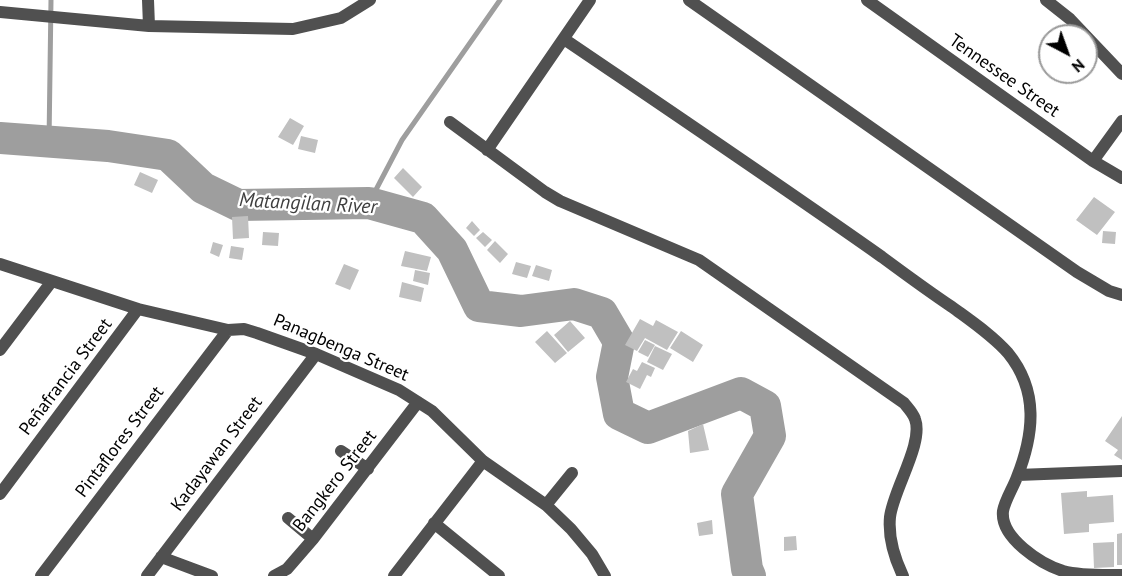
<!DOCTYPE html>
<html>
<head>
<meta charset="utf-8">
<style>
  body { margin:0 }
  #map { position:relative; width:1122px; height:576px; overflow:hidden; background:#fff; font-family:"PT Sans",sans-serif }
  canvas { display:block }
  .north { position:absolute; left:1038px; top:24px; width:60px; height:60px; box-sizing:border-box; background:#fff; border:2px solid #999; border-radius:50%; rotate:139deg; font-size:16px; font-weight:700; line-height:24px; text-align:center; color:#000 }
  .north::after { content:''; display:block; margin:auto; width:21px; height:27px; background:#000; clip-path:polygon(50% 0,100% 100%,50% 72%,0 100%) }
</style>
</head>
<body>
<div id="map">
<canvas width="1122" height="576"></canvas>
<div class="north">N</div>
</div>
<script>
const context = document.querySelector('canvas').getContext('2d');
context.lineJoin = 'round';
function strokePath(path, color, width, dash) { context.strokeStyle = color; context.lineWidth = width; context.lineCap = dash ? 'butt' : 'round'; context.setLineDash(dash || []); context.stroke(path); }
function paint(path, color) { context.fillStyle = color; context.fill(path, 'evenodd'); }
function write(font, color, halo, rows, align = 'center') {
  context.font = font + ' "PT Sans",sans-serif'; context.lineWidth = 4.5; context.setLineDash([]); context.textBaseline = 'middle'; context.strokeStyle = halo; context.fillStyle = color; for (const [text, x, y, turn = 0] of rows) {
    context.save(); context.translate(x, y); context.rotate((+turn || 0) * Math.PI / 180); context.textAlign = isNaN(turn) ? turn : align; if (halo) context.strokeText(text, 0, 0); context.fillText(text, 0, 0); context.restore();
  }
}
const stream = new Path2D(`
  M49 142 51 0
  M369 203 402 140 500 0`);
const river = new Path2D(`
  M0 138 108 146 168 155 203 188 238 205 369 203 423 218 452 250 479 306 521 311 574 304 602 313 619 342 612 377 619 414 648 428 741 393 765 406 770 436 737 494 747 569 750 576`);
const building = new Path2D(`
  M290 118 304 126 293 145 278 137Z
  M301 136 318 140 315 153 298 149Z
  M403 168 422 187 413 197 394 178Z
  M140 172 158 180 152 193 134 185Z
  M1094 197 1115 212 1097 235 1076 220Z
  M248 216 249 238 233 239 232 217Z
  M472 221 480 230 474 236 466 228Z
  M1103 231 1116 232 1115 244 1102 243Z
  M263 232 279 233 278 246 262 245Z
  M483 232 492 240 485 247 476 238Z
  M495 241 508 254 500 263 487 250Z
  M213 242 223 245 219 257 210 253Z
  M231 246 244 248 242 260 229 258Z
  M405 251 431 257 427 271 401 266Z
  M516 262 531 266 527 278 512 274Z
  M344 264 359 270 350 290 335 284Z
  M536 265 552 270 549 281 532 276Z
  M415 270 430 273 428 285 413 281Z
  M402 282 424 288 421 302 399 297Z
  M640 319 653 326 656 320 678 332 667 350 645 338 637 351 625 345Z
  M570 321 585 338 568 352 554 335Z
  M547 331 567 353 555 363 535 342Z
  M681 331 703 345 693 362 670 348Z
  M645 340 655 345 648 357 638 352Z
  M655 346 672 354 663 370 647 362Z
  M642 362 655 368 651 377 647 375 640 389 626 382 633 369 637 371Z
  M1122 416V460L1114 455 1118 450 1105 441Z
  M703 424 709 450 690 453 688 431Z
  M1087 491V497L1113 495 1114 522 1089 524V532L1064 534 1061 493Z
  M712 520 713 534 699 536 697 523Z
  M1122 533V565H1117V534Z
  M796 536 797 550 784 551V537Z
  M1114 542V567L1094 568 1093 543Z`);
const minor = new Path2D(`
  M148 0 149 26
  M689 0 1077 272 1109 291 1122 295
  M867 0 1093 161 1122 178
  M1046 0 1070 19 1122 74
  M0 12 149 26 293 29 341 18 370 0
  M564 39C670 111 777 183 882 257 905 274 928 291 952 307 971 321 992 335 1008 353 1039 391 1034 434 1017 477 1013 488 1005 500 1003 511 1000 538 1041 564 1063 571 1082 576 1103 575 1122 575
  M450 122 545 192 560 201 699 260 904 403C908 408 913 413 915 419 924 443 893 490 890 517 888 538 894 557 903 576
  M487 150 590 0
  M1093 161 1122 121
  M0 264 138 309 228 330 244 329 257 333 316 354 399 390 432 411 483 461 546 505 571 529 592 554 605 576
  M0 350 52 281
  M341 451 368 469
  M1018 475 1122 471
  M0 494 138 309
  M546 505 572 473
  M288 518 313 539
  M434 523 499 576
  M161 557 212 576
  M41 576 228 330
  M147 576 316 354
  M274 576 287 569 313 539 418 402
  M394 576 483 461`);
const streetNames = [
  ["Tennessee Street",1004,76,35],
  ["Panagbenga Street",341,348,23],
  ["Peñafrancia Street",66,377,-53],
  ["Pintaflores Street",120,442,-53],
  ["Kadayawan Street",217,454,-53],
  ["Bangkero Street",335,481,-52]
];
const waterNames = [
  ["Matangilan River",308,204,3]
];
strokePath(stream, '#9e9e9e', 5);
strokePath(river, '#9e9e9e', 32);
paint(building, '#c0c0c0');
strokePath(minor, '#505050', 12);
write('18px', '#000', '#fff', streetNames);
write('italic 20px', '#3f3f3f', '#fff', waterNames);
</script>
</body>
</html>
